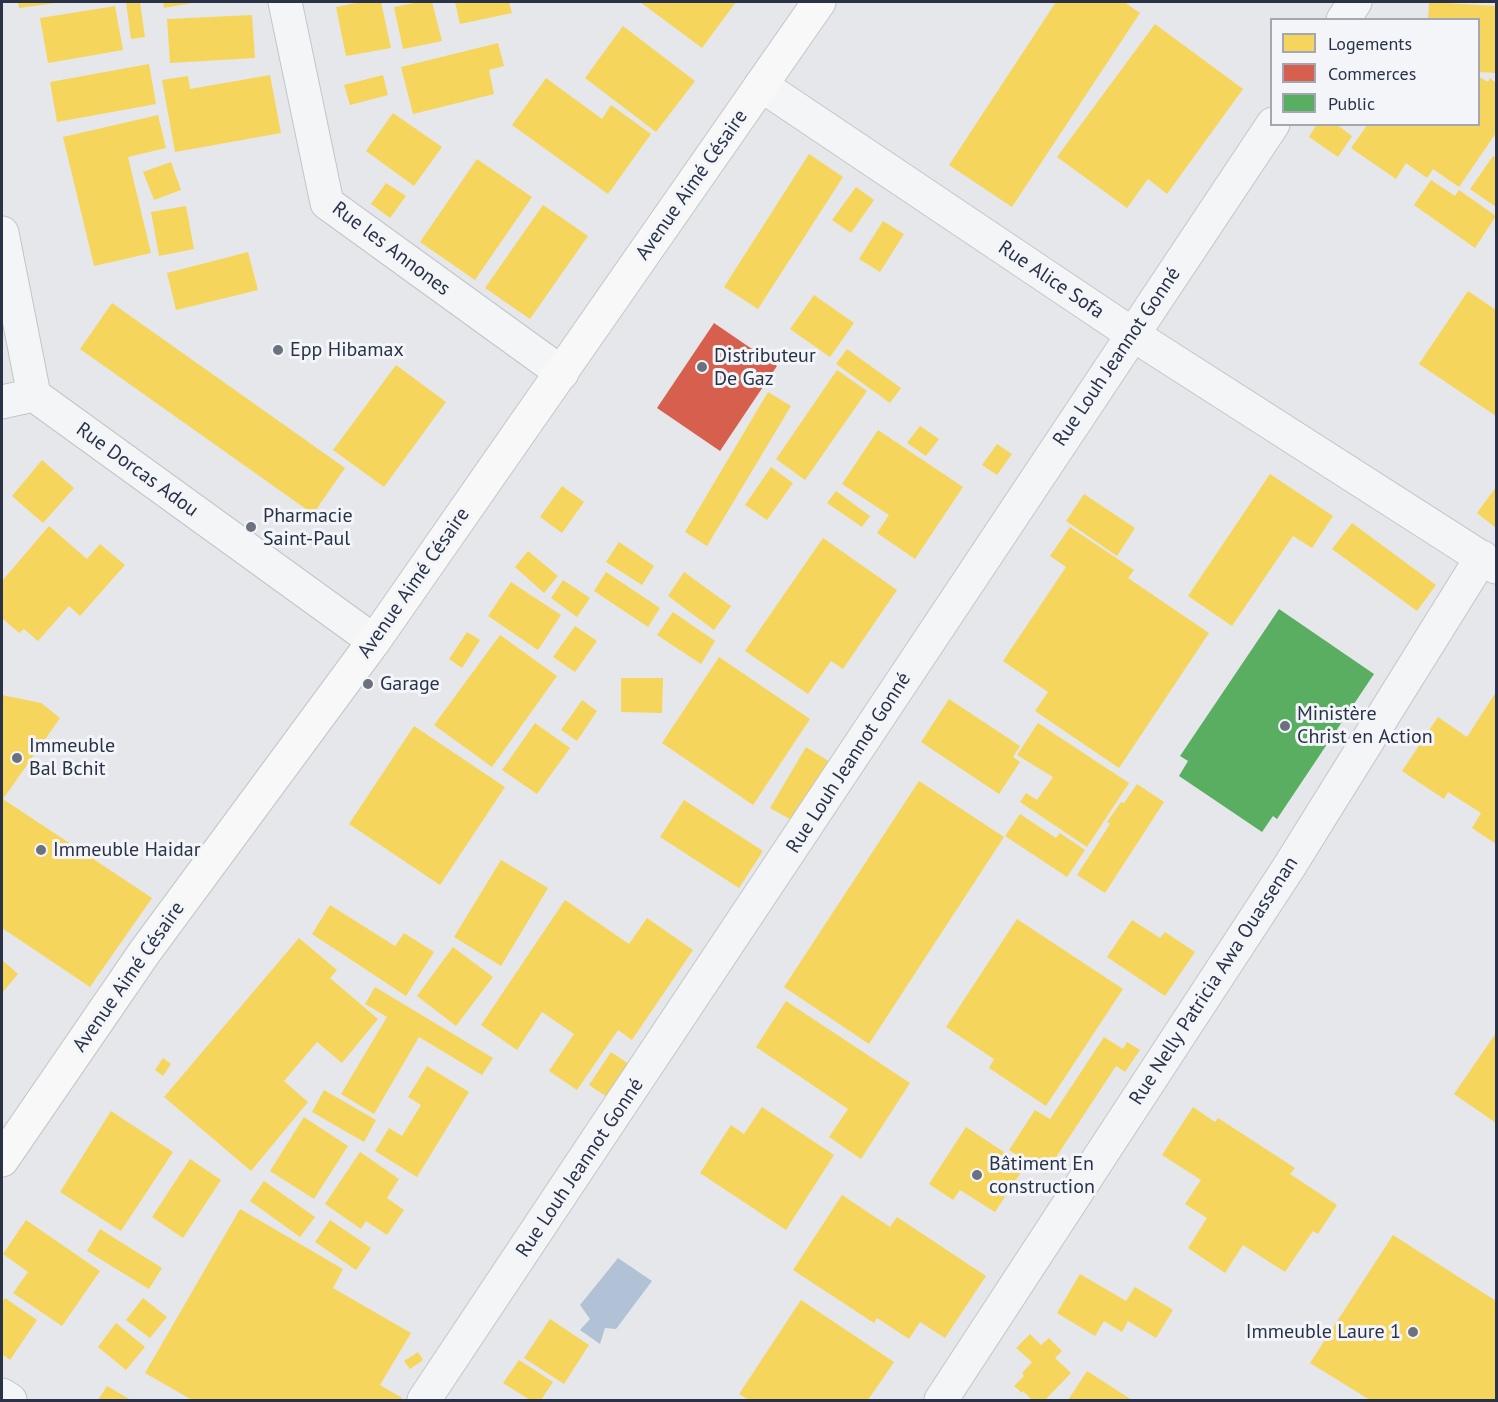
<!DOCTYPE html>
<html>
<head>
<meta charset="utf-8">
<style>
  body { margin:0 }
  #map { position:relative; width:1498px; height:1402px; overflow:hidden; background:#e5e7ea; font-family:"PT Sans",sans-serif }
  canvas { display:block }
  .frame { position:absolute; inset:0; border:3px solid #293246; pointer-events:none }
  .legend { position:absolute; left:1270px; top:18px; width:210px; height:108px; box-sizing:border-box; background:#f3f5f9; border:2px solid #a2a7b1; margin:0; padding:8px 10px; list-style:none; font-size:18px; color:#293246 }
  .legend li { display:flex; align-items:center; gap:12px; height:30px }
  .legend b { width:30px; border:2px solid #a2a7b1 }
</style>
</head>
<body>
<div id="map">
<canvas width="1498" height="1402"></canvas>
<div class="frame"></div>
<ul class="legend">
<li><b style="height:16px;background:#f6d55c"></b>Logements</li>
<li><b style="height:16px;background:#d6604d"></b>Commerces</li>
<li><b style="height:16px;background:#5aae61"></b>Public</li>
</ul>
</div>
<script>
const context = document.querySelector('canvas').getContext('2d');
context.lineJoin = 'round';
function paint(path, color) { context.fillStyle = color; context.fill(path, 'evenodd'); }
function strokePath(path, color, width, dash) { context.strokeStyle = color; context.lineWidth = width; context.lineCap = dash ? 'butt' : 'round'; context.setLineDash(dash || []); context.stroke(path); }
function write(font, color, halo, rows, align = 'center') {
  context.font = font + ' "PT Sans",sans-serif'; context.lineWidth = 6; context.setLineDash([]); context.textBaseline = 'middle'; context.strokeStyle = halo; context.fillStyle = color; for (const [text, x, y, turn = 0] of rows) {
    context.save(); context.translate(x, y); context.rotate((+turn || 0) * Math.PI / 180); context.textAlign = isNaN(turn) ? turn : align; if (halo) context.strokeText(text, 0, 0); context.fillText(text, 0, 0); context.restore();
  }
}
const water = new Path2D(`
  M618 1258 652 1281 616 1329 605 1328 600 1344 580 1330 590 1319 580 1305Z`);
const homes = new Path2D(`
  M18 2H56V3L19 8Z
  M126 2H140L145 37 131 39Z
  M163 2H192V3L164 8Z
  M362 2H381L391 48 346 56 336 7Z
  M419 2H432L442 41 403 49 394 7Z
  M455 2H509L512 13 460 24Z
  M640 2H736L702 48Z
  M1056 2H1124L1140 13 1012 207 949 165Z
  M1429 2 1496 6V73L1478 72V20H1428Z
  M115 6 123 50 48 63 40 18Z
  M252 15 255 58 170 63 167 19Z
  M1155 24 1243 89 1167 194 1148 179 1127 208 1057 157Z
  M623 26 695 81 656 132 585 78Z
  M498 43 504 66 489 70 494 94 413 114 401 67Z
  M149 64 156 104 57 122 50 82Z
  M270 75 281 133 175 152 162 80 188 76 190 89Z
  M383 75 388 95 350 105 344 85Z
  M1478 76 1488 82 1490 78 1496 83V133L1459 187 1433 169 1427 178 1406 163 1396 179 1351 148 1368 124H1478Z
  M546 78 602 119 611 105 651 134 608 194 512 125Z
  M393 113 442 147 414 186 366 151Z
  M158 115 166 148 128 157 151 253 94 266 63 137Z
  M1317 124H1336L1352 136 1338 157 1309 137Z
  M809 154 843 177 758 309 724 287Z
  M1493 156 1496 158V207L1470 189Z
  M477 159 532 197 475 280 420 242Z
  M171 162 181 190 154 200 143 172Z
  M1431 180 1455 196 1459 190 1496 216 1475 248 1414 205Z
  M386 183 406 196 390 218 371 204Z
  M856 187 874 200 851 233 832 220Z
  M543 205 588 236 530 319 485 288Z
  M186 206 194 249 159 256 151 212Z
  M883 221 904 234 880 272 859 259Z
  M248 252 258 290 176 310 167 273Z
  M1468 291 1496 310V416L1419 364Z
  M814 295 854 323 830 357 790 329Z
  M112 303 345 468 313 514 80 349Z
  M847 349 901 388 890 403 836 364Z
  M396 365 446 402 384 487 333 450Z
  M837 370 867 391 805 480 776 459Z
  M768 392 791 406 707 546 685 532Z
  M920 426 939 439 926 456 907 443Z
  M878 430 963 487 915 559 877 533 889 515 842 484Z
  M997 444 1012 454 997 475 982 465Z
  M42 460 74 488 43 523 12 496Z
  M771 467 793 483 767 520 745 505Z
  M1270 474 1333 516 1312 548 1293 536 1232 626 1188 596Z
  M562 486 584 502 562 533 540 517Z
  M1496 487V528L1477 513Z
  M836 491 870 516 862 527 827 503Z
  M1084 494 1135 528 1117 556 1066 521Z
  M1352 523 1436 585 1417 611 1332 549Z
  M49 526 87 559 100 544 125 565 80 616 69 606 38 641 24 629 19 633 2 618V581Z
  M1070 527 1134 570 1128 578 1209 633 1119 768 1035 711 1048 692 1003 661 1066 567 1050 556Z
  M823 538 897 590 843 669 831 661 808 694 745 651Z
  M619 542 654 566 642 585 606 562Z
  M528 551 558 576 544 593 515 567Z
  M606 572 660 608 648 627 594 591Z
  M684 572 731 606 714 630 668 596Z
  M563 580 590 598 577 617 551 598Z
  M511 582 561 615 538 650 488 616Z
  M673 612 715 641 701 664 657 635Z
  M575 626 597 641 575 672 553 657Z
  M467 632 480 640 462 668 449 659Z
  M500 635 557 676 492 767 434 725Z
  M719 657 810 719 753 805 662 743Z
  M621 678H663L662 713 621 712Z
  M1496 692V844L1472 828 1481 813 1448 792 1444 799 1402 771 1438 717 1467 737Z
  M2 695 41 703 60 718 3 799 152 898 90 987 2 928Z
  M949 699 1020 746 1013 757 1020 762 999 794 921 742Z
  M582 700 597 711 577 741 561 730Z
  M535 723 570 748 537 794 502 770Z
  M1038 723 1129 783 1087 847 1020 802 1026 793 1037 800 1053 777 1017 755Z
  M414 726 505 787 440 885 349 824Z
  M806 747 830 762 795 822 770 808Z
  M919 781 1004 837 869 1044 784 987Z
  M1137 784 1164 802 1105 893 1077 875 1110 824 1107 822 1121 802 1124 803Z
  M684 800 763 851 739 888 660 837Z
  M1020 814 1056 838 1060 833 1085 850 1067 877 1005 836Z
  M501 860 548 888 501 966 454 937Z
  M565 900 629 944 647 918 693 950 632 1040 618 1030 577 1090 549 1071 574 1034 542 1012 517 1050 481 1025Z
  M330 905 395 946 404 933 434 952 406 996 312 934Z
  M1017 919 1123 989 1046 1106 989 1068 994 1059 946 1027Z
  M1132 920 1160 938 1165 932 1195 952 1165 996 1107 957Z
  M299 938 337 970 330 978 378 1019 342 1063 317 1042 284 1081 308 1102 251 1171 164 1097Z
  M453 947 493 977 456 1026 417 996Z
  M2 960 18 974 2 993Z
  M375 987 493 1058 482 1075 419 1037 374 1114 341 1094 387 1017 365 1004Z
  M786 1001 910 1083 861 1159 829 1137 848 1109 756 1047Z
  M1496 1033V1123L1454 1094Z
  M1104 1037 1123 1049 1127 1042 1140 1050 1125 1072 1116 1066 1045 1174 1009 1150 1035 1110 1050 1119Z
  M611 1052 629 1064 607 1097 589 1085Z
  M163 1058 171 1064 163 1076 155 1070Z
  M427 1066 469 1092 417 1177 375 1151 389 1128 402 1136 421 1105 408 1097Z
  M324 1090 376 1120 364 1142 312 1112Z
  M762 1107 834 1155 786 1230 700 1173 731 1125 744 1134Z
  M1193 1107 1215 1122 1218 1118 1295 1168 1290 1174 1337 1205 1318 1234 1313 1231 1285 1272 1243 1245 1225 1273 1188 1248 1207 1218 1185 1204 1201 1180 1162 1155Z
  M111 1111 173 1152 121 1231 60 1192Z
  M304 1117 348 1146 314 1199 270 1171Z
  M966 1127 1025 1166 995 1212 960 1190 953 1200 929 1184Z
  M360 1152 399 1179 387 1198 404 1210 387 1235 366 1221 361 1229 325 1204Z
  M190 1159 221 1180 183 1238 152 1217Z
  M264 1181 315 1217 300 1237 250 1201Z
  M842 1195 890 1227 897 1217 986 1276 945 1338 920 1322 909 1339 877 1318 874 1323 793 1270Z
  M240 1209 343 1269 333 1288 411 1333 380 1385 402 1398 401 1400H192L145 1373Z
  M26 1220 100 1271 62 1326 13 1293 28 1272 3 1254Z
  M330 1220 371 1248 356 1270 315 1242Z
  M100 1229 162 1268 149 1289 87 1251Z
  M1393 1235 1496 1301V1400H1370L1310 1363Z
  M1080 1274 1126 1301 1135 1287 1173 1310 1156 1338 1128 1321 1122 1332 1104 1321 1095 1336 1057 1313Z
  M5 1298 37 1320 10 1360 2 1354V1303Z
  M143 1298 167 1317 150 1338 126 1320Z
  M801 1300 894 1362 868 1400H749L739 1394Z
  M550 1319 589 1345 564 1384 524 1358Z
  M116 1323 145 1347 126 1370 98 1347Z
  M1030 1334 1041 1345 1049 1338 1062 1351 1055 1358 1071 1373 1045 1400H1032L1023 1391 1022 1393 1014 1386 1024 1376 1022 1373 1032 1362 1016 1348Z
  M418 1352 423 1360 410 1369 404 1361Z
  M519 1360 553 1382 541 1400H530L503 1383Z
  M1087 1371 1132 1400H1068Z
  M107 1386 131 1400H98Z`);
const shops = new Path2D(`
  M714 323 777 366 720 451 657 408Z`);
const public = new Path2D(`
  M1279 609 1374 674 1277 819 1273 816 1262 832 1179 776 1188 761 1180 756Z`);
const street = new Path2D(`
  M285 2 327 203 562 373
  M1343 20 1355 2
  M761 85 1132 334 1496 567
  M2 233 34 395 374 641
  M2 402 34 395
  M2 1395 10 1400
  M424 1400 1273 124
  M941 1400 1289 867 1482 557`);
const secondary = new Path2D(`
  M2 1160 144 953 374 641 819 2`);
const markers = [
  [278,350,6,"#6b717f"],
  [702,367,6,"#6b717f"],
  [251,527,6,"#6b717f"],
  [368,684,6,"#6b717f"],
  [1285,726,6,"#6b717f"],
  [17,758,6,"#6b717f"],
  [41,850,6,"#6b717f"],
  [977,1175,6,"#6b717f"],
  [1413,1332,6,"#6b717f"]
];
const streetNames = [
  ["Avenue Aimé Césaire",692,185,-55],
  ["Rue les Annones",391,249,37],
  ["Rue Alice Sofa",1051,280,34],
  ["Rue Louh Jeannot Gonné",1117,357,-56],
  ["Rue Dorcas Adou",137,470,36],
  ["Avenue Aimé Césaire",414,583,-55],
  ["Rue Louh Jeannot Gonné",849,763,-57],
  ["Avenue Aimé Césaire",129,977,-55],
  ["Rue Nelly Patricia Awa Ouassenan",1214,981,-57],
  ["Rue Louh Jeannot Gonné",580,1168,-56]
];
const poiNames = [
  ["Epp Hibamax",290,350],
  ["Distributeur",714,356],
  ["De Gaz",714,379],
  ["Pharmacie",263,516],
  ["Saint-Paul",263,539],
  ["Garage",380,684],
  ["Ministère",1297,714],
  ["Christ en Action",1297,737],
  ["Immeuble",29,746],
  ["Bal Bchit",29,769],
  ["Immeuble Haidar",53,850],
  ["Bâtiment En",989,1164],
  ["construction",989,1187],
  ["Immeuble Laure 1",1401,1332,"right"]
];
paint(water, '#b1c2d6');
paint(homes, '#f6d55c');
paint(shops, '#d6604d');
paint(public, '#5aae61');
strokePath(street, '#c3c5c8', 35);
strokePath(secondary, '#c3c5c8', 35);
strokePath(street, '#f4f5f7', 33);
strokePath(secondary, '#f8f8f8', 33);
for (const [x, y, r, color] of markers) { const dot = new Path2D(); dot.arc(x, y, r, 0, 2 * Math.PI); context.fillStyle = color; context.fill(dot); strokePath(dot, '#f3f5f9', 2); }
write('20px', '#293246', '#f3f5f9', streetNames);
write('20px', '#293246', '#f3f5f9', poiNames, 'left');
</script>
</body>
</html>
